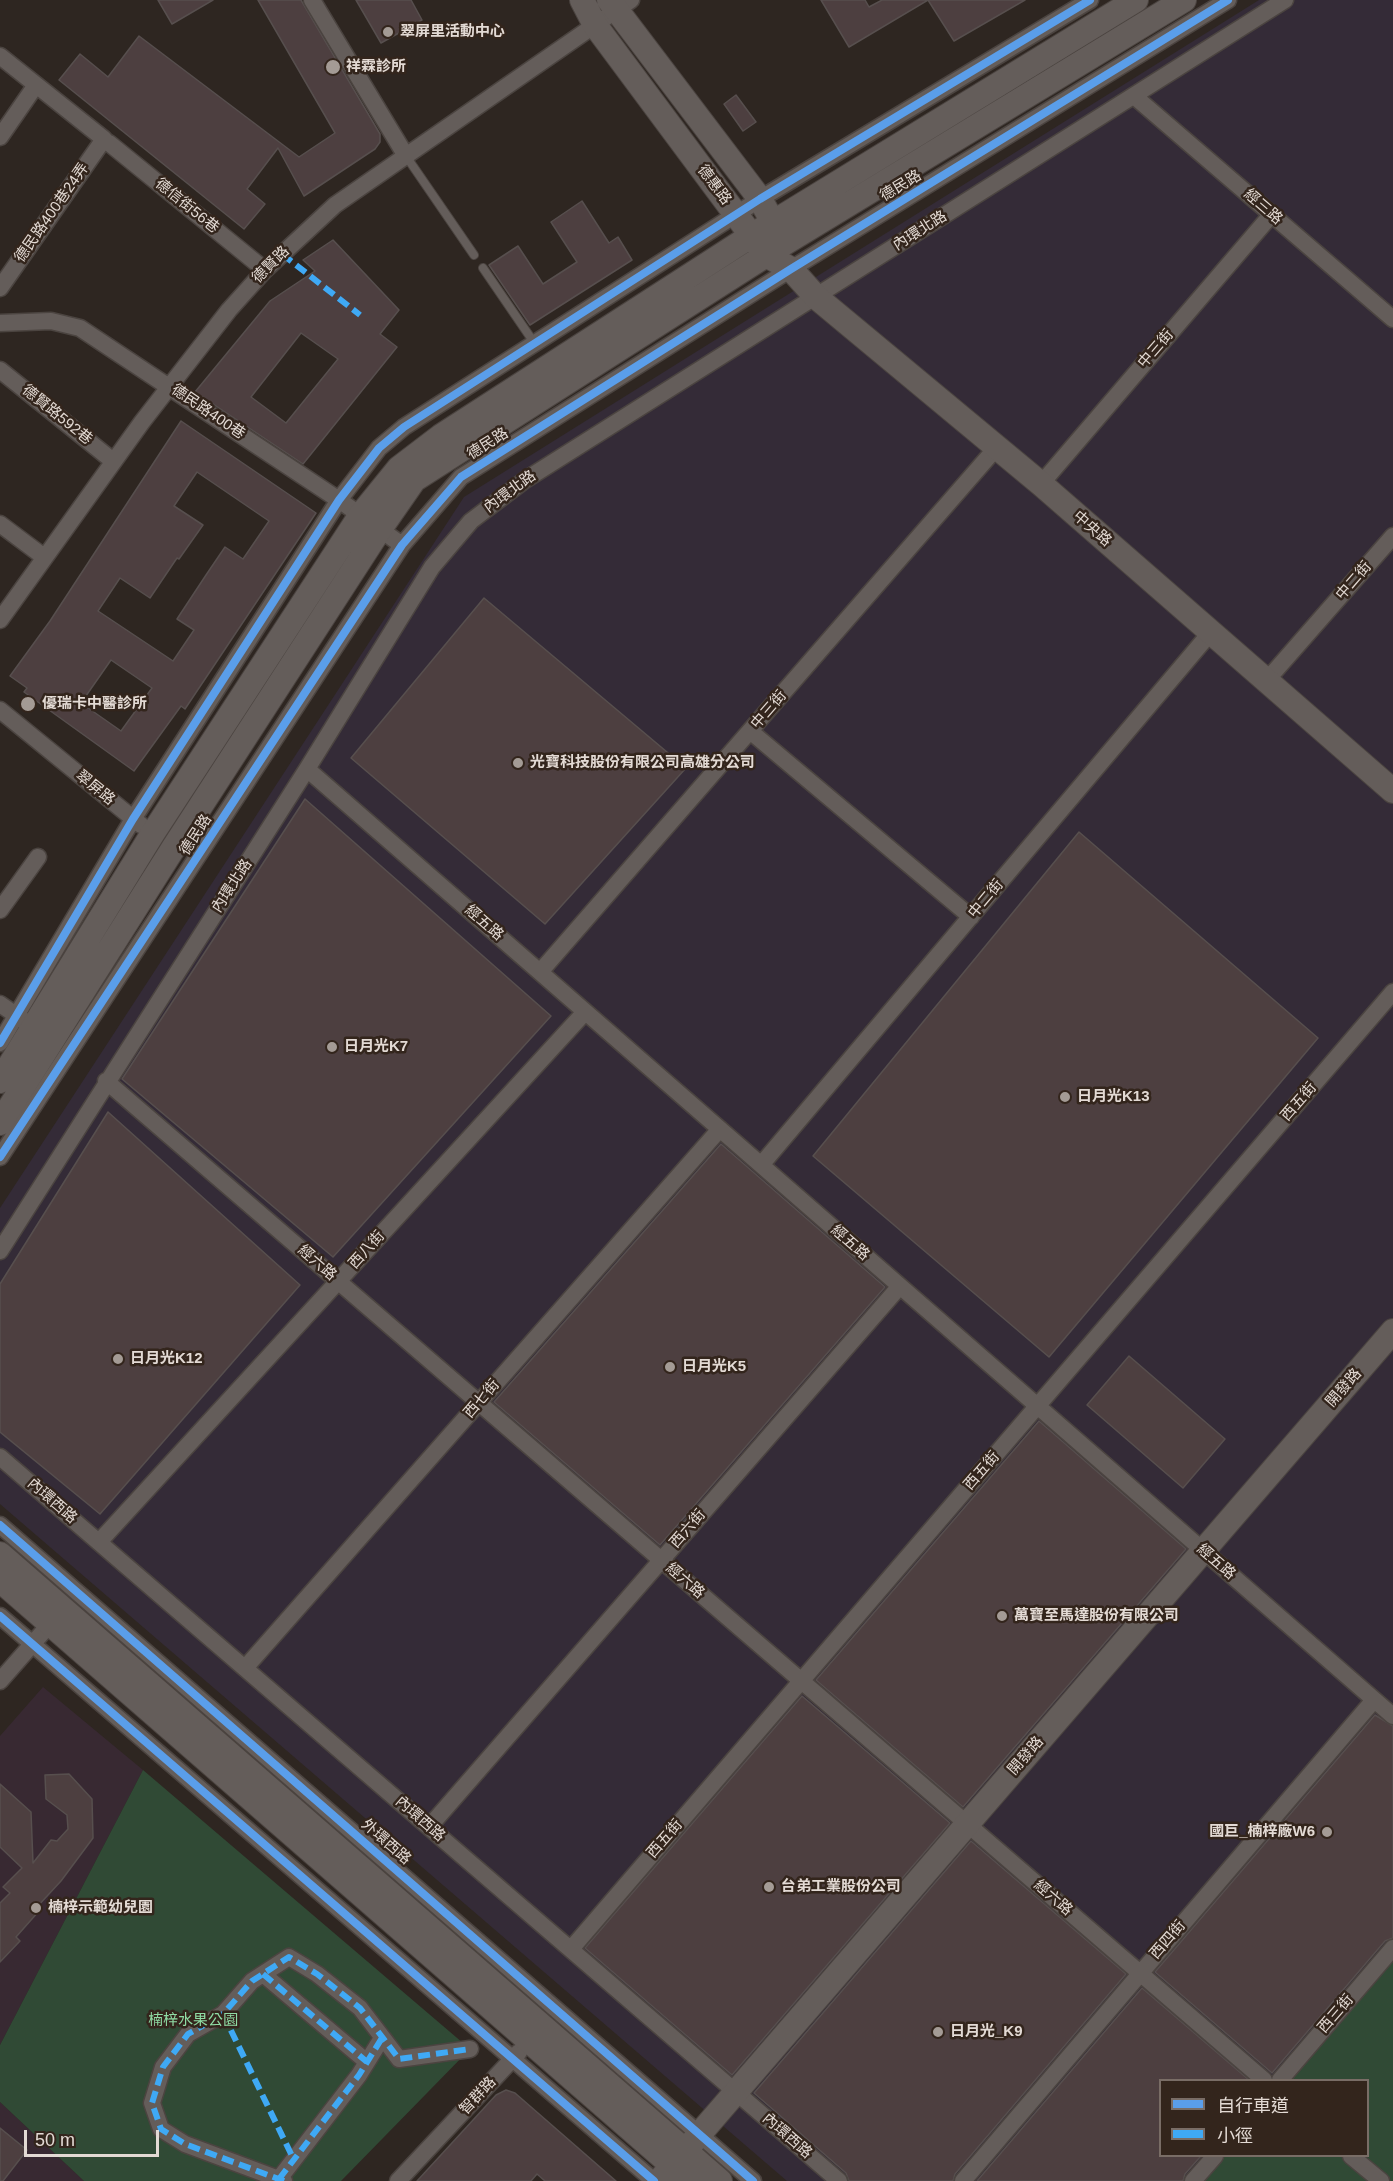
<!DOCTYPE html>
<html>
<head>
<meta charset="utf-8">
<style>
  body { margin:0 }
  #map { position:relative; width:1393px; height:2181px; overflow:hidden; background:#2e2621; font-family:Helvetica,"Noto Sans TC",sans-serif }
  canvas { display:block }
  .legend { position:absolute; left:1159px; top:2079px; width:210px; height:78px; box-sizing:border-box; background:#33251c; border:2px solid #796d66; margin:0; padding:8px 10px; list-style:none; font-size:18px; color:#e3dad4 }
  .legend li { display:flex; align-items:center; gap:12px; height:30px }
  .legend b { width:30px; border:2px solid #796d66 }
  .scale { position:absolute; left:24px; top:2130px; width:135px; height:27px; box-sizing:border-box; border:3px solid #e3dad4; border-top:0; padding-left:8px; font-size:18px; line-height:21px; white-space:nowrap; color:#e3dad4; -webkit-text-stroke:4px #33251c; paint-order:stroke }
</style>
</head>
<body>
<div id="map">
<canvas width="1393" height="2181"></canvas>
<ul class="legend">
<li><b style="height:8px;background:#5a9eea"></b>自行車道</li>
<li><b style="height:8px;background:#3fa9f5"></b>小徑</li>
</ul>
<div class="scale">50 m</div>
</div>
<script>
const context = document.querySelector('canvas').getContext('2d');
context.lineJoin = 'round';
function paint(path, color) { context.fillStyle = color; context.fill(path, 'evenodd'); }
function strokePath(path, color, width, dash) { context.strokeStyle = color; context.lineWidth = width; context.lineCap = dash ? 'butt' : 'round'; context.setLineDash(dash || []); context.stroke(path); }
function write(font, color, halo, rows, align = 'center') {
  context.font = font + ' Helvetica,"Noto Sans TC",sans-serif'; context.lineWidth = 5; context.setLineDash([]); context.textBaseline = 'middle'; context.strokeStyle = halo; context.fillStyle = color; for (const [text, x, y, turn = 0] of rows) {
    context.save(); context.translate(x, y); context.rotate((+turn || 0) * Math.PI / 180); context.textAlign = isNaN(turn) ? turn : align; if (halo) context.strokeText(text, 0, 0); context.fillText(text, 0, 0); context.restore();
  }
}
const industrial = new Path2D(`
  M1259 0H1393V2181H787L0 1504V1208L464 497ZM1160 2080H1368V2156H1160Z`);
const education = new Path2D(`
  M43 1687 143 1770 0 2045V1736Z
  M0 2102 84 2181H0Z`);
const green = new Path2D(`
  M143 1770 470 2049 341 2181H84L0 2102V2045Z
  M1393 1948V2181H1194L1215 2156H1368V2080H1280Z`);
const building = new Path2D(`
  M158 0H213L172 24Z
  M258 0H301L380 134V142L375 149 304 196 278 148 247 189 265 204 244 229 59 80 80 54 108 77 139 36 299 157 335 133Z
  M356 0H411L422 20 381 43Z
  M821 0H865L869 7 882 0H928L849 47Z
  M928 0H1025L954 41Z
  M736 95 756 122 743 131 724 104Z
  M582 201 609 243 618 237 632 260 530 325 489 265 518 246 543 284 577 262 551 222Z
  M333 240 399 310 380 334 397 347 303 464 195 392 270 301 315 271 303 260ZM301 333 338 359 286 423 251 397Z
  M181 421 316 513 185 709 181 706 134 771 24 692 27 688 10 676 50 621ZM197 472 269 521 243 559 225 547 206 575 177 619 194 630 173 661 98 611 120 578 150 598 177 558 179 559 203 525 174 506ZM111 660 152 688 121 731 81 703Z
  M484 598 686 768 545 924 351 758Z
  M305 799 551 1016 333 1257 122 1079Z
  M1079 832 1318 1038 1049 1357 813 1156Z
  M108 1112 300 1285 100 1514 0 1432V1284Z
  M721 1144 885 1287 660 1545 494 1402Z
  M1129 1356 1225 1439 1183 1488 1087 1405Z
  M1039 1421 1186 1549 963 1807 816 1680Z
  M802 1696 950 1823 732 2075 585 1948Z
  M1375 1715 1393 1726V1938L1385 1941 1272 2073 1155 1972Z
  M69 1774 92 1799 93 1838 61 1881 36 1908 39 1911 16 1937 20 1941 0 1962V1903L10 1893 3 1887 22 1868 0 1847V1784L31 1812 33 1863 51 1840 57 1841 68 1829 67 1815 46 1799 45 1775Z
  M971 1841 1126 1974 955 2174 953 2181H849L846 2173 754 2093Z
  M1142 1988 1249 2080H1161V2156H1201L1185 2174 1183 2181H977Z
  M506 2090 515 2093 616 2181H545L537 2174 531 2181H417L496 2095Z
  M0 2128 27 2150 3 2181H0Z`);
const lane = new Path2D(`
  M406 156 474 255
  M483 268 535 344`);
const street = new Path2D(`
  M312 0 406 156
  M0 56 104 139 0 288
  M1134 96 1393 319
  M0 137 36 85
  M109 143 265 270
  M0 323 51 321 80 328 339 500 402 545
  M0 370 113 461
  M1041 484 1272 214
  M0 524 44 557
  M0 620 142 422 229 310 265 270 335 205 631 0
  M1267 680 1393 536
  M0 710 141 825
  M750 731 971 917
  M307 769 1393 1716
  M0 910 38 857
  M540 972 997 447
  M0 1004 26 1022
  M0 1043 133 819 339 500 379 448 404 427 760 199 1090 0
  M106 1081 1264 2080
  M0 1157 402 545 461 477 791 269 1228 0
  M761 1165 1211 632
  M0 1251 307 769 432 567 471 521 525 480 1285 0
  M0 1457 839 2181
  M0 1525 753 2181
  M99 1542 585 1012
  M0 1616 654 2181
  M245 1668 720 1129
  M0 1681 57 1616
  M429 1827 900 1286
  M571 1949 1393 992
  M263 1974 367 2062
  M1280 2080 1393 1948
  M1351 2156 1381 2181
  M279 2179 359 2075 382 2038
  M284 2181 185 2144 161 2129 152 2103 163 2067 188 2034 223 2014 252 1981 289 1957 317 1974 360 2008 399 2059 470 2049
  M398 2181 519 2052
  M963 2181 1374 1700
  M1193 2181 1215 2156`);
const secondary = new Path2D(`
  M582 0 595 25 766 255 791 269 816 297 1041 484 1393 791
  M609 0 760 199 780 235
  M0 1081 153 833 360 516 399 468 441 436 751 236 1136 0
  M0 1123 174 847 380 529 414 480 785 243 1184 0
  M0 1554 720 2181
  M0 1580 690 2181
  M659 2181 1393 1331`);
const quiet = new Path2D(`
  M282 254 360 315
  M263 1974 367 2062
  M223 2014 294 2160
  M279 2179 359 2075 382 2038
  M284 2181 185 2144 161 2129 152 2103 163 2067 188 2034 223 2014 252 1981 289 1957 317 1974 360 2008 399 2059 470 2049`);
const cycleway = new Path2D(`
  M0 1043 133 819 339 500 379 448 404 427 760 199 1090 0
  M0 1157 402 545 461 477 791 269 1228 0
  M0 1525 753 2181
  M0 1616 654 2181`);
const markers = [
  [388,32,6,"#a49b95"],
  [333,67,8,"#a49b95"],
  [28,704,8,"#a49b95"],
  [518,763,6,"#a49b95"],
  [332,1047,6,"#a49b95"],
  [1065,1097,6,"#a49b95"],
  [118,1359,6,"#a49b95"],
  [670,1367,6,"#a49b95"],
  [1002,1616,6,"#a49b95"],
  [1327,1832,6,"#a49b95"],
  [769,1887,6,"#a49b95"],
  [36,1908,6,"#a49b95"],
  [938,2032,6,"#a49b95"]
];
const poiNames = [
  ["翠屏里活動中心",400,32],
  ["祥霖診所",346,67],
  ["優瑞卡中醫診所",42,704],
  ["光寶科技股份有限公司高雄分公司",530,763],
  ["日月光K7",344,1047],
  ["日月光K13",1077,1097],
  ["日月光K12",130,1359],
  ["日月光K5",682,1367],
  ["萬寶至馬達股份有限公司",1014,1616],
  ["國巨_楠梓廠W6",1315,1832,"right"],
  ["台弟工業股份公司",781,1887],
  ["楠梓示範幼兒園",48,1908],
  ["日月光_K9",950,2032]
];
const streetNames = [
  ["德惠路",714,185,53],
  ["德民路",901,186,-31],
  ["德信街56巷",187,206,39],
  ["經三路",1263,207,41],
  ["德民路400巷24弄",52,213,-55],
  ["內環北路",920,231,-32],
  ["德賢路",271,265,-45],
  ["中三街",1156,349,-49],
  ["德民路400巷",208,412,34],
  ["德賢路592巷",57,415,39],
  ["德民路",488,444,-32],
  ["內環北路",510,492,-36],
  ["中央路",1092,529,41],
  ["中二街",1354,581,-49],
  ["中三街",769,710,-49],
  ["翠屏路",95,788,39],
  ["德民路",196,835,-57],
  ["內環北路",232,886,-57],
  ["中二街",986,899,-50],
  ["經五路",484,923,41],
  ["西五街",1299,1102,-49],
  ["經五路",850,1243,41],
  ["西八街",367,1250,-48],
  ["經六路",317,1263,41],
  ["開發路",1344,1388,-49],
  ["西七街",482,1399,-49],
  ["西五街",982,1471,-49],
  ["內環西路",52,1501,41],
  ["西六街",688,1529,-49],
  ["經五路",1216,1562,41],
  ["經六路",685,1581,41],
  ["開發路",1026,1756,-49],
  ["內環西路",420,1819,41],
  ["西五街",665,1839,-49],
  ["外環西路",386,1842,41],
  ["經六路",1053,1898,41],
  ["西四街",1168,1940,-49],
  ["西三街",1336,2014,-49],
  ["智群路",478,2096,-47],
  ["內環西路",787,2136,41]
];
const parkNames = [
  ["楠梓水果公園",193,2021]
];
paint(industrial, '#342b37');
paint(education, '#382932');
paint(green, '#304a35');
paint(building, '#4d3f40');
strokePath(building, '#574f4e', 1.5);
strokePath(lane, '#4b4440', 10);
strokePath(street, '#4b4440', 19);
strokePath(secondary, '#4b4440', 26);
strokePath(lane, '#645d5a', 8);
strokePath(street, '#645d5a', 16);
strokePath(secondary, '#645d5a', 24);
strokePath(quiet, '#3fa9f5', 6, [12, 6]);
strokePath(cycleway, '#5a9eea', 8);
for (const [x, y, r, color] of markers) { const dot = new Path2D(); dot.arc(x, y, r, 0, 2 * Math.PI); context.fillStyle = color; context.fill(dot); strokePath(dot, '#33251c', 2); }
write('bold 15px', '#e3dad4', '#33251c', poiNames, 'left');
write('15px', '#e3dad4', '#33251c', streetNames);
write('15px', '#8fdca4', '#33251c', parkNames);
</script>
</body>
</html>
